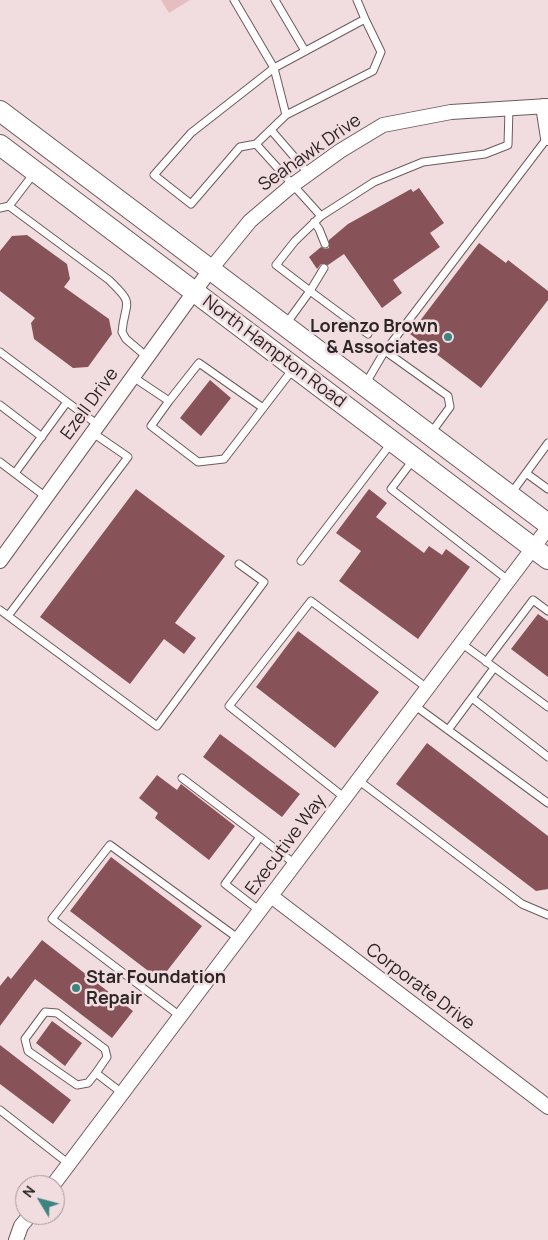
<!DOCTYPE html>
<html>
<head>
<meta charset="utf-8">
<style>
  body { margin:0 }
  #map { position:relative; width:548px; height:1240px; overflow:hidden; background:#f1dddf; font-family:Manrope,sans-serif }
  canvas { display:block }
  .north { position:absolute; left:15px; top:1175px; width:50px; height:50px; box-sizing:border-box; background:#f1dddf; border:1px solid #a39395; border-radius:50%; rotate:307deg; font-size:14px; font-weight:700; line-height:20px; text-align:center; color:#2d2526 }
  .north::after { content:''; display:block; margin:auto; width:18px; height:22px; background:#3c8481; clip-path:polygon(50% 0,100% 100%,50% 72%,0 100%) }
</style>
</head>
<body>
<div id="map">
<canvas width="548" height="1240"></canvas>
<div class="north">N</div>
</div>
<script>
const context = document.querySelector('canvas').getContext('2d');
context.lineJoin = 'round';
function paint(path, color) { context.fillStyle = color; context.fill(path, 'evenodd'); }
function strokePath(path, color, width, dash) { context.strokeStyle = color; context.lineWidth = width; context.lineCap = dash ? 'butt' : 'round'; context.setLineDash(dash || []); context.stroke(path); }
function write(font, color, halo, rows, align = 'center') {
  context.font = font + ' Manrope,sans-serif'; context.lineWidth = 5; context.setLineDash([]); context.textBaseline = 'middle'; context.strokeStyle = halo; context.fillStyle = color; for (const [text, x, y, turn = 0] of rows) {
    context.save(); context.translate(x, y); context.rotate((+turn || 0) * Math.PI / 180); context.textAlign = isNaN(turn) ? turn : align; if (halo) context.strokeText(text, 0, 0); context.fillText(text, 0, 0); context.restore();
  }
}
const green = new Path2D(`
  M161 0H190L169 13Z`);
const building = new Path2D(`
  M419 188 444 223 430 233 440 247 393 280 402 293 382 308 344 254 328 265 321 264 317 269 309 257 321 247 325 249 329 248V240L348 224 411 189 413 192Z
  M27 235 67 264 70 279 64 287 109 319 112 334 88 367 73 368 34 339 31 323 35 318 0 291V251L12 236Z
  M479 243 506 263 508 260 548 291V300L481 388 410 334Z
  M210 380 231 398 201 436 180 418Z
  M136 489 225 556 175 623 196 638 184 654 164 639 130 684 40 617Z
  M369 489 387 503 376 517 424 553 429 546 442 555 446 549 470 567 418 639 339 581 361 551 336 533Z
  M538 614 548 621V677L511 649Z
  M298 631 379 692 335 748 256 687Z
  M220 734 300 794 282 817 203 757Z
  M427 743 548 836V889L536 891 396 784Z
  M157 775 177 790 181 784 235 826 209 860 155 818 158 813 139 798Z
  M111 857 202 926 160 980 70 911Z
  M42 940 133 1011 112 1038 35 979 0 1026V986L8 976 11 979Z
  M52 1021 82 1043 65 1066 36 1043Z
  M0 1045 71 1100 53 1124 0 1084Z`);
const service = new Path2D(`
  M234 0 274 68 365 19 381 52 373 71 286 115 274 68 191 133 154 175 191 204 240 147 256 144 286 115
  M275 0 305 51
  M357 0 365 19
  M271 130 309 174
  M256 144 321 216 295 241 276 265 310 291 286 324
  M9 206 109 280C136 306 125 300 122 332L126 339 147 357
  M0 208 9 206 35 172
  M321 216 374 182 423 162 485 154 508 145 509 108
  M314 222 319 229 325 244
  M324 268 310 291 368 334
  M385 351 448 396 450 407 431 433
  M0 352 98 425
  M133 377 169 401 151 426 198 462 224 459 293 369
  M366 383 383 354 548 137
  M169 401 199 363 263 408
  M0 405 42 437
  M413 460 391 489 508 580
  M0 462 46 497
  M15 473 67 402
  M526 473 548 489
  M510 495 548 443
  M301 561 392 442
  M0 610 157 726 264 582 239 564
  M8 616 128 457 93 433
  M461 643 548 707
  M486 662 533 600 548 611
  M472 698 548 757
  M414 705 548 803
  M448 730 494 668
  M182 778 260 837
  M358 780 522 904 548 915
  M345 798 229 706 311 601 427 688
  M260 911 225 884 260 837 295 864
  M180 1016 52 919 110 845 239 939
  M96 1073 88 1083 77 1085 28 1051 25 1039 45 1012 57 1013 105 1049 107 1057 96 1073 122 1093
  M0 1110 69 1164`);
const minor = new Path2D(`
  M543 106 548 138
  M0 561 210 270 250 221 290 187 340 151 383 125 451 112 548 106
  M271 896 548 1107
  M53 1185 548 528
  M16 1240 21 1226 30 1215`);
const secondary = new Path2D(`
  M0 111 548 524
  M0 145 548 559`);
const markers = [
  [448,337,5,"#3c8481"],
  [76,988,5,"#3c8481"]
];
const streetNames = [
  ["Seahawk Drive",310,153,-35],
  ["North Hampton Road",274,352,37],
  ["Ezell Drive",90,404,-54],
  ["Executive Way",286,845,-53],
  ["Corporate Drive",420,987,37]
];
const poiNames = [
  ["Lorenzo Brown",438,327],
  ["& Associates",438,348],
  ["Star Foundation",86,978,"left"],
  ["Repair",86,999,"left"]
];
paint(green, '#e6bec2');
paint(building, '#885259');
strokePath(service, '#6d5b5d', 9);
strokePath(minor, '#6d5b5d', 16);
strokePath(secondary, '#6d5b5d', 22);
strokePath(service, '#fff', 7);
strokePath(minor, '#fff', 14);
strokePath(secondary, '#fff', 20);
for (const [x, y, r, color] of markers) { const dot = new Path2D(); dot.arc(x, y, r, 0, 2 * Math.PI); context.fillStyle = color; context.fill(dot); strokePath(dot, '#f1dddf', 2); }
write('18px', '#2d2526', '#f1dddf', streetNames);
write('bold 18px', '#2d2526', '#f1dddf', poiNames, 'right');
</script>
</body>
</html>
